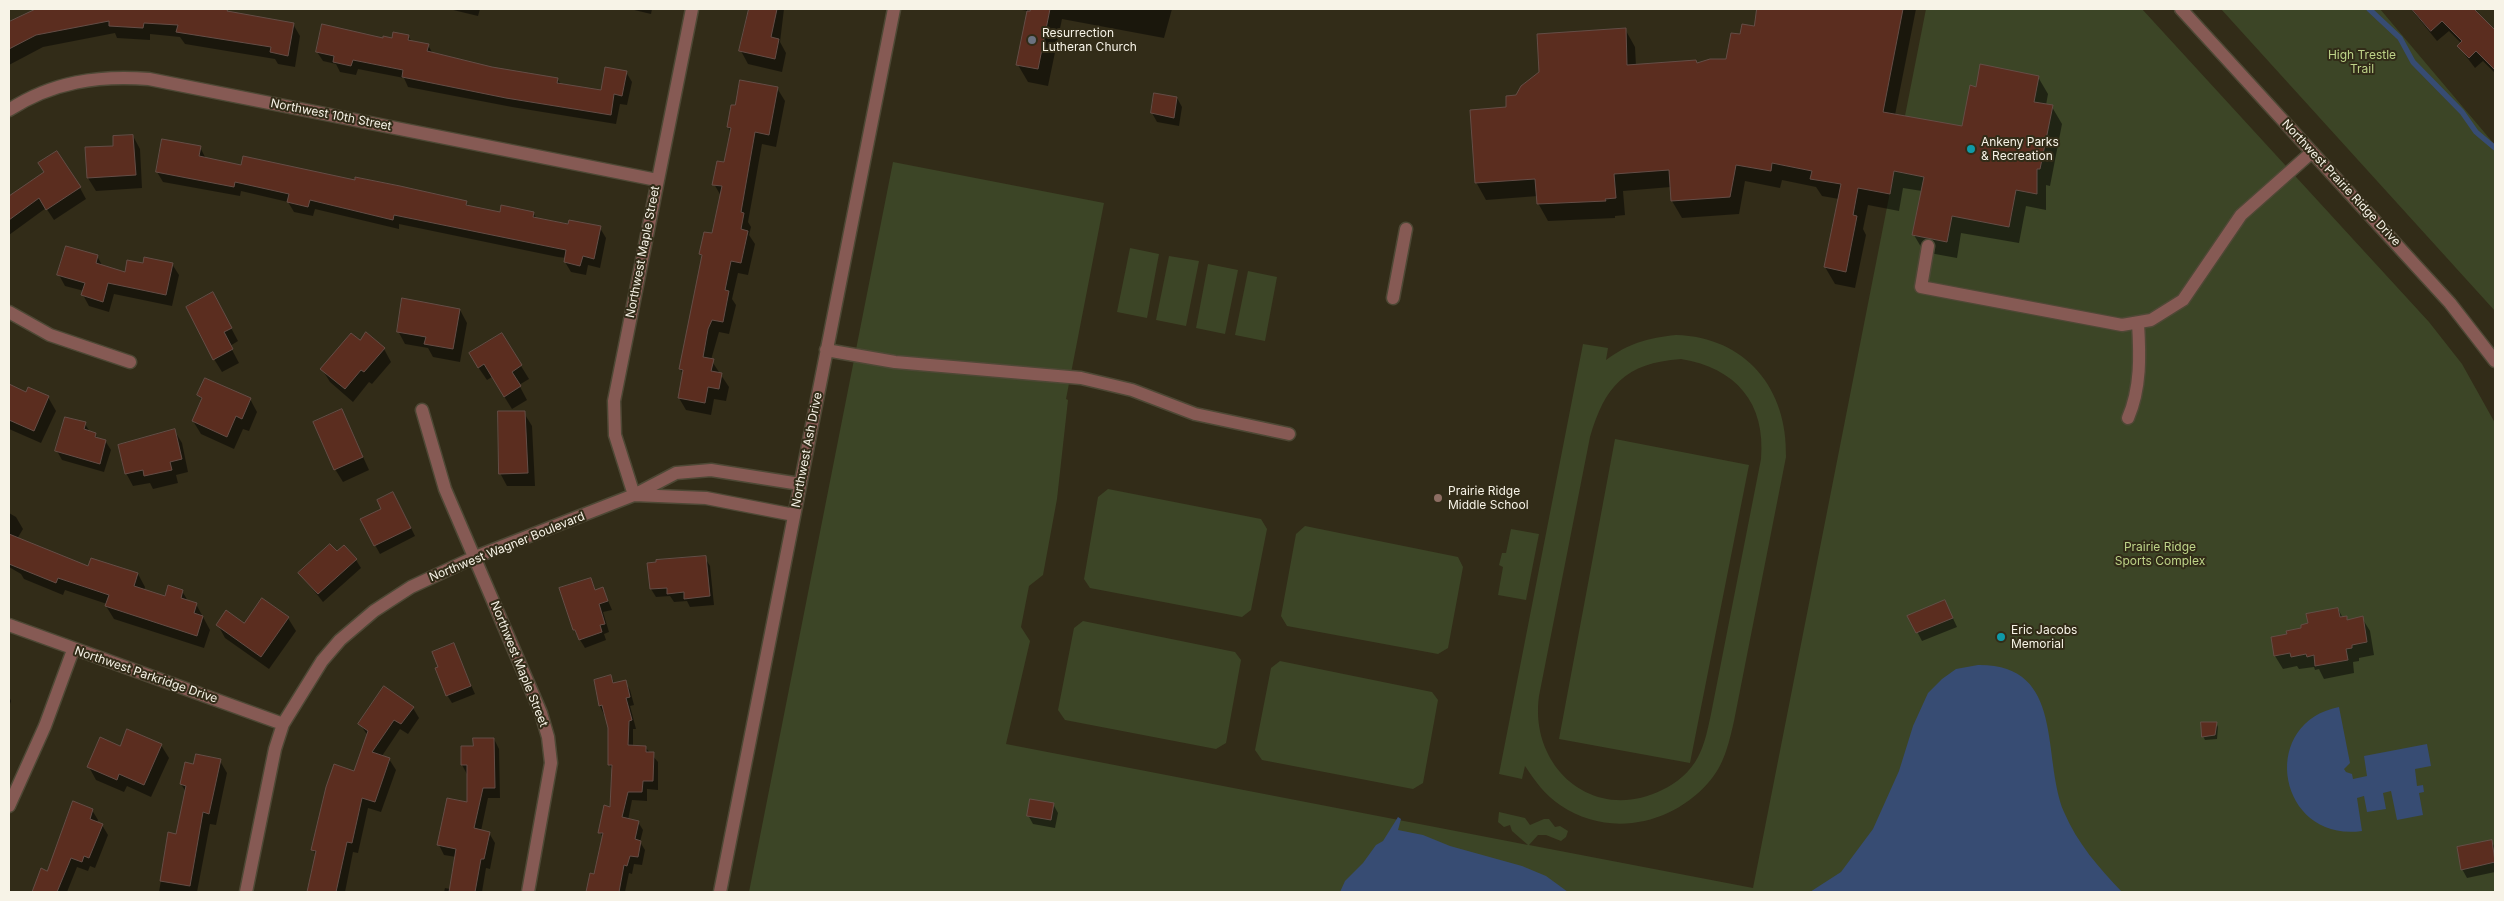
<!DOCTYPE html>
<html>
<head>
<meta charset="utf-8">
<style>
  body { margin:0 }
  #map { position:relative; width:2504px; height:901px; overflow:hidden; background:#322c18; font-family:Inter,sans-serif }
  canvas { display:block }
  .frame { position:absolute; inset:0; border:10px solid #f7f3e7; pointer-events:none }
</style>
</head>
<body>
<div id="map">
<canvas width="2504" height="901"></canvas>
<div class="frame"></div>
</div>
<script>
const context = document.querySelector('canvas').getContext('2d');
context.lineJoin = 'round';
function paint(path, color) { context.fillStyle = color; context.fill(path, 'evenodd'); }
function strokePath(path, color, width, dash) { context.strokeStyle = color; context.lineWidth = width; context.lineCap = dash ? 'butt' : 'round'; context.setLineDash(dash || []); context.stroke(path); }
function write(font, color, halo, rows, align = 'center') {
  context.font = font + ' Inter,sans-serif'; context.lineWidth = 4; context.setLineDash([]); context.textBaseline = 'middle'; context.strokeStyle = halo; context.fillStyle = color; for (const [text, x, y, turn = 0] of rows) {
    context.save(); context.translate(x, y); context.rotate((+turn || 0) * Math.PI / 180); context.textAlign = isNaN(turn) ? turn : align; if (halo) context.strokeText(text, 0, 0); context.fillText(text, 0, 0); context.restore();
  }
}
const green = new Path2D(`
  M1926 9H2142L2429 322 2462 364 2495 423V892H749L893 162 1104 203 1066 399 1068 400 1057 499 1043 575 1029 586 1021 627 1030 641 1006 744 1528 845 1512 831 1510 825 1504 827 1498 822 1499 812 1525 818 1530 825 1544 819H1549L1555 827 1560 826 1568 831 1566 837 1561 841 1546 835H1538L1529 845 1753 888Z
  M2221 9H2380L2495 145V311Z
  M1130 248 1159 254 1147 318 1117 312Z
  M1169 256 1199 261 1186 326 1156 320Z
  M1208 264 1238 270 1225 334 1196 328Z
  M1248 271 1277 277 1265 341 1235 335Z
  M1676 335C1746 337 1788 389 1786 457L1734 721C1729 743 1724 766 1708 783 1671 825 1608 838 1560 805 1545 795 1535 781 1525 766L1522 779 1499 774 1583 344 1608 348 1606 360C1629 343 1648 338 1676 335ZM1681 359C1736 368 1766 403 1761 459L1711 714C1708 728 1705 744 1698 757 1690 772 1677 783 1662 790 1594 824 1529 768 1539 696L1590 437C1605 386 1625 363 1681 359Z
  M1615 439 1749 465 1690 763 1559 739Z
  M1108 489 1261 519 1267 529 1251 610 1242 617 1090 588 1084 579 1098 497Z
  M1305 526 1458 557 1463 567 1448 648 1438 654 1287 626 1281 616 1296 534Z
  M1511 529 1539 534 1526 600 1498 595 1503 567 1499 565 1502 553H1506Z
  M1083 621 1235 652 1241 660 1226 743 1216 749 1065 720 1058 710 1074 628Z
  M1280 661 1432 692 1438 700 1423 783 1413 789 1262 760 1255 750 1271 668Z`);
const water = new Path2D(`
  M1978 665C2066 664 2041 756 2064 812 2077 843 2099 868 2122 892H1810L1841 872 1873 829 1899 771 1913 726 1928 693 1942 679 1956 669Z
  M2339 707 2350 763 2344 769 2346 772 2352 774 2353 779 2367 776 2364 756 2427 744 2431 766 2415 769 2417 786 2423 785 2424 792 2419 793 2423 815 2397 820 2391 791 2383 793 2386 809 2367 812 2364 796 2357 798 2362 831C2278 843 2257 723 2339 707Z
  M1398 817 1401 819 1398 830 1423 835 1450 846 1522 866 1546 876 1568 892H1340L1345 881 1363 863 1376 845 1383 841Z`);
const shadow = new Path2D(`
  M37 9H214L293 24 300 36 295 67 278 64 275 59 185 44 180 37 150 34V40L117 38 115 33 43 47 9 65V24Z
  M449 9H480L478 16Z
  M630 9H652L651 14Z
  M750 9H784L780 42 786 53 782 72 748 64 741 51Z
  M1016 9H1172L1164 38 1062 19 1048 86 1028 82 1018 65 1028 11Z
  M1758 9H1916L1895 115 1963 128 1977 88 2038 77 2048 94 2046 105 2052 107 2062 124 2050 186 2046 185V210L2026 206 2019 243 1961 233 1957 258 1924 252 1914 235 1922 191 1903 188 1899 211 1868 205 1863 229 1866 235 1855 288 1835 284 1825 267 1839 199 1822 196 1816 187 1782 180 1780 188 1745 181 1739 214 1682 218 1672 201 1671 187 1623 191 1625 215 1615 216V218L1548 221 1538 203V196L1486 200 1476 182 1507 109 1517 96 1625 29 1635 47 1636 66 1697 64 1727 60 1741 36 1755 27Z
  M2411 9H2475L2495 31V73L2483 61 2475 68 2459 47 2462 44 2449 31 2437 41Z
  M408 36 412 42 428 45 433 54 491 68 557 79 561 84 602 92 626 72 632 82 627 105 620 104 616 124 512 107 408 87 404 78 358 69 356 75 340 72 336 64 323 61 317 52Z
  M777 88 785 101 776 147 762 144 748 222 751 227 749 235 755 244 748 275 738 273 732 299 736 305 729 334 719 332 711 360 729 387 726 401 714 399 711 415 686 410 679 398 683 374 680 369 703 258 700 254 712 235 721 196 714 184 725 164 731 132 728 127 736 107Z
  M1177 98 1182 107 1179 126 1157 122 1152 113Z
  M133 136 140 149 142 188 96 191 88 178 114 147Z
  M200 147 206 159 242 167 356 181 466 202 469 207 501 214 533 213 537 219 600 228 606 238 600 268 588 265 586 275 571 272 565 262 566 258 558 257 399 224V229L315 209 313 216 294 212 288 202 241 191 240 196 163 182 157 172Z
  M45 173 80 188 86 199 54 220 46 208 9 235V197Z
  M97 256 103 267 126 274 144 265 172 264 179 275 172 306 114 294 109 312 89 306 83 295 84 291 65 286 59 275Z
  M220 307 238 341 230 346 239 363 222 372 214 359Z
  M460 310 467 323 460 362 433 357 428 348 405 344 398 331Z
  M502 335 529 379 519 385 527 400 512 409 492 377 487 380 478 367Z
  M360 342 384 349 391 362 372 384 369 382 353 402 330 382 322 369Z
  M9 385 27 393 48 397 56 411 41 443 9 429Z
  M199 395 250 399 257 412 249 431 243 429 234 449 201 434 193 421 202 401Z
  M342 411 369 470 343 482 335 469Z
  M524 413 532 426 535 486H507L500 473Z
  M85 424 90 432 95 434 99 440 106 442 111 450 104 472 62 460 57 451Z
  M174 430 182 443 188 472 176 475 178 483 153 489 150 483 133 486 126 473Z
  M398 502 415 536 380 554 375 545Z
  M9 513 16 517 23 529 17 539 89 568 138 574 145 587 144 590 166 597 182 591 188 601 196 604 210 630 204 648 114 619 106 606 107 604 65 590 63 595 24 579 21 574 9 567Z
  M705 558 710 566 714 605 690 607 687 601 674 602 670 596 656 597 651 589Z
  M356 560 361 568 323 602 300 573Z
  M591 579 596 591 603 589 612 610 603 612 609 632 604 634 606 640 585 648 574 630Z
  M2338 609 2343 618H2346L2348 621 2362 618 2370 631 2374 655 2359 658V661L2353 662 2354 673 2324 679 2319 669 2315 670 2314 667 2299 669 2297 666 2283 669 2275 656 2273 638 2303 629Z
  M1949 610 1957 627 1922 641 1909 616Z
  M288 618 296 631 269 669 225 638 218 625H244Z
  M453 645 475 694 452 703 447 695 440 668Z
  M611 676 615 684 625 681 630 690 634 705 630 706 636 729H633V746L645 747 658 762V790L647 789V801L632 800 628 820 638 822 643 830 640 842 645 850 642 865 634 864 632 874 629 873 625 892H586L591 875H595L603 838 600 832 612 808 613 771 609 764 610 728 600 706 595 681Z
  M9 696 11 701 9 707Z
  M413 708 419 718 408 734 400 729 382 756 389 759 396 770 381 812 368 808 358 853 353 852 345 892H309L316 855 313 850 355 773 368 736 360 724Z
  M2216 723 2218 727 2217 739 2205 740 2203 736Z
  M494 739 499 749 500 798H488L481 831 489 833 495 843 490 869 486 868 482 892H444L445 888 450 889 456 857 444 855 439 845 468 803V776L462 765V747H474Z
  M161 745 169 758 151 797 127 786 124 792 96 780 89 767 120 747Z
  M220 761 227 773 216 825 210 824 197 892H159L169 834 176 835 186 792 181 784 194 766Z
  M1053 804 1058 813 1055 828 1033 824 1028 815Z
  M92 810 98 820 97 823 102 825 108 835 95 868 90 866 88 871 77 867 67 892H33L42 870 47 872Z
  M2492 842 2495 848V872L2467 878 2462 869Z`);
const stream = new Path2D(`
  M2369 9 2400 38 2413 62 2462 112 2476 132 2495 148`);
const building = new Path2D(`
  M36 9H228L227 11 294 23 288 56 270 52 271 47 176 32 178 25 144 23 143 28 109 26V21L36 35 9 49V22Z
  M749 9H777L771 37 779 39 775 59 739 51Z
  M1030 9H1050L1038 69 1016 65 1027 11H1030Z
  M1757 9H1903L1883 112 1962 126 1970 85 1976 87 1980 64 2039 76 2034 102 2053 105 2040 169H2037V194L2016 190 2009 227 1952 216 1947 242 1912 235 1924 177 1894 171 1890 194 1858 188 1853 215 1857 216 1846 272 1824 267 1841 184 1810 179 1812 171 1772 163 1771 171 1736 165 1730 197 1671 201 1669 170 1614 174 1616 198 1605 199 1606 201 1537 204 1535 179 1475 183 1470 110 1506 107V96L1516 95 1521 86 1539 72 1537 34 1626 28 1627 65 1696 60 1697 63 1710 59H1726L1731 33 1740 34 1742 24 1754 26Z
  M2412 9H2474L2495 30V70L2476 51 2469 58 2457 46 2462 41 2442 21 2431 31Z
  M322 24 383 38V36L392 38 393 32 409 35 408 40 429 44 427 51 492 67 558 78 557 83 601 90 605 67 627 71 622 96 614 94 611 115 506 98 402 77 403 70 353 60 351 66 333 62 334 56 316 52Z
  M740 80 778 87 769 135 755 132 741 212 744 213 741 229 748 231 741 263 731 261 725 290 729 291 723 322 712 320 708 329 703 357 714 359 711 371 722 373 719 389 708 387 705 403 678 398 683 370 679 369 702 255 699 254 704 232 712 233 722 186 712 185 717 161 724 162 731 128 727 127 731 105H735Z
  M1154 93 1177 97 1174 118 1151 113Z
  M133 135 136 175 87 178 85 147 113 146V136Z
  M162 139 201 146 199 156 241 165 243 156 355 180V177L400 186 467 201 466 205 500 212 501 205 534 212 533 217 568 224 569 220 601 226 594 259 583 256 580 266 564 262 566 250 551 247 394 215 393 220 310 200 308 207 287 202 289 194 235 182 234 187 156 172Z
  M57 151 81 187 46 210 39 198 9 220V196L44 172 38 163Z
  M66 246 98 255 96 263 125 272 127 260 143 263 144 257 173 263 166 295 108 283 103 302 81 295 85 283 57 275Z
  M213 292 232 328 224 332 233 349 213 360 186 307Z
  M402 298 460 309 453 349 424 344 426 337 397 332Z
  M366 332 385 348 364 372 361 370 345 389 320 369 351 333 360 340Z
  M502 333 522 365 512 372 521 386 504 397 484 364 478 368 469 353Z
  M205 378 251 398 242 419 236 416 227 437 192 421 202 398 197 395Z
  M9 384 26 392 28 387 49 396 34 431 9 420Z
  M342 409 363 457 334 470 313 422Z
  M498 411H525L528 473 499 474Z
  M65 417 86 422 84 429 96 433 95 437 106 440 100 464 55 451Z
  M175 429 182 459 170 462 172 470 144 476 143 470 125 474 118 445Z
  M393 492 411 528 374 546 360 519 381 509 377 500Z
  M9 534 88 566 91 558 138 573 134 586 165 596 168 585 183 590 181 598 197 603 194 613 203 616 197 636 105 606 109 595 58 578 56 583 9 564Z
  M330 544 337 551 344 545 357 559 318 594 298 573Z
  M706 556 710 596 684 599V592L667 594V588L650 589 647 563 656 562V560Z
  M591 578 595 590 603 587 608 601 599 604 605 624 600 625 602 632 579 640 575 630H573L559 588Z
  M262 598 289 617 261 657 216 625 226 610 244 623Z
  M1945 600 1953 618 1916 633 1907 616Z
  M2338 608 2340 617 2347 616V620L2363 616 2367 642 2352 645V648L2346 649 2348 660 2315 666 2314 655 2307 657 2306 654 2291 657 2290 653 2274 656 2271 637 2287 634 2286 631 2301 628V625L2308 623 2306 614Z
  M454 643 471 686 446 696 435 668 438 667 432 652Z
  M611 675 613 683 626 680 630 697 626 698 632 720 629 721 628 745 646 746V752H654L653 781H643L642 792H628L622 817 639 821 635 839 641 841 638 857 630 856 627 866 624 865 619 892H586L590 873 594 874 603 833H598L604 805 610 807 612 765H608V728L602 705 599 706 594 680Z
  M384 686 414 707 401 724 394 720 372 752 390 758 375 802 362 798 352 843 347 842 336 892H307L316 851 311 850 326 787 334 764 354 771 368 731 358 724Z
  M2201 722H2217L2215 735 2202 737Z
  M127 729 162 744 144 785 119 774 117 780 87 767 100 737 120 746Z
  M473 738H494L495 788H483L474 828 490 832 484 859H481L475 892H449L456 849 437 845 447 798 467 802V765H461V746H473Z
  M196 754 221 759 209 814 203 812 190 886 160 881 168 832 176 834 186 786 180 784 185 762 193 764Z
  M1030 799 1054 803 1051 820 1027 816Z
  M73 801 93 809 90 819 103 824 89 858 84 856 82 862 71 858 57 892H32L41 868 47 871Z
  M2492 840 2495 862 2461 870 2457 847Z`);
const minor = new Path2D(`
  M2181 9 2450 303 2495 361
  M9 110C52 82 98 75 149 79L657 180
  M1928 246 1921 287 2122 325 2151 320 2183 300 2241 215 2312 152
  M1393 298 1406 229
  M9 312 50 335 130 362
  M826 350 895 362 1081 378 1132 390 1195 414 1289 434
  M422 410 445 489 541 713 548 737 551 763 528 892
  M2128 418C2141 388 2140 355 2138 323
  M634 495 615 435 614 401 692 9
  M634 495 706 498 794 515
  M9 625 283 724
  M9 806 45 726 73 650
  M246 892 275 749 283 724 322 661 340 640 374 611 411 587 475 557 634 495 676 473 711 470 800 484
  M720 892 894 9`);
const markers = [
  [1032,40,5,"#6b7280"],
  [1971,149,5,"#0f9aa8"],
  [1438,498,5,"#8d6e63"],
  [2001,637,5,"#0f9aa8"]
];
const poiNames = [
  ["Resurrection",1042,33],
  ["Lutheran Church",1042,47],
  ["Ankeny Parks",1981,142],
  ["& Recreation",1981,156],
  ["Prairie Ridge",1448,491],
  ["Middle School",1448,505],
  ["Eric Jacobs",2011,630],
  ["Memorial",2011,644]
];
const parkNames = [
  ["High Trestle",2362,55],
  ["Trail",2362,69],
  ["Prairie Ridge",2160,547],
  ["Sports Complex",2160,561]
];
const streetNames = [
  ["Northwest 10th Street",331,115,11],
  ["Northwest Prairie Ridge Drive",2341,183,47],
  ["Northwest Maple Street",643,252,-79],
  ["Northwest Ash Drive",807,450,-79],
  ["Northwest Wagner Boulevard",507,547,-22],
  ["Northwest Maple Street",519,664,68],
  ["Northwest Parkridge Drive",146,675,19]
];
paint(green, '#3c4526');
paint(water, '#374c73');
paint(shadow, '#0007');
strokePath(stream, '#374c73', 5.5);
paint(building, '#5b2d1f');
strokePath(building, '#644d46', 1);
strokePath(minor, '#4e4835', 15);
strokePath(minor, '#865a54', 12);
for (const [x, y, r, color] of markers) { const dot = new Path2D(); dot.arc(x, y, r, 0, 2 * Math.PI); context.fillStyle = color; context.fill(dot); strokePath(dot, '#322c18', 2); }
write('12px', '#f7f3e7', '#322c18', poiNames, 'left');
write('12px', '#bed388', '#322c18', parkNames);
write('12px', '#f7f3e7', '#322c18', streetNames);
</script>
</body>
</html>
